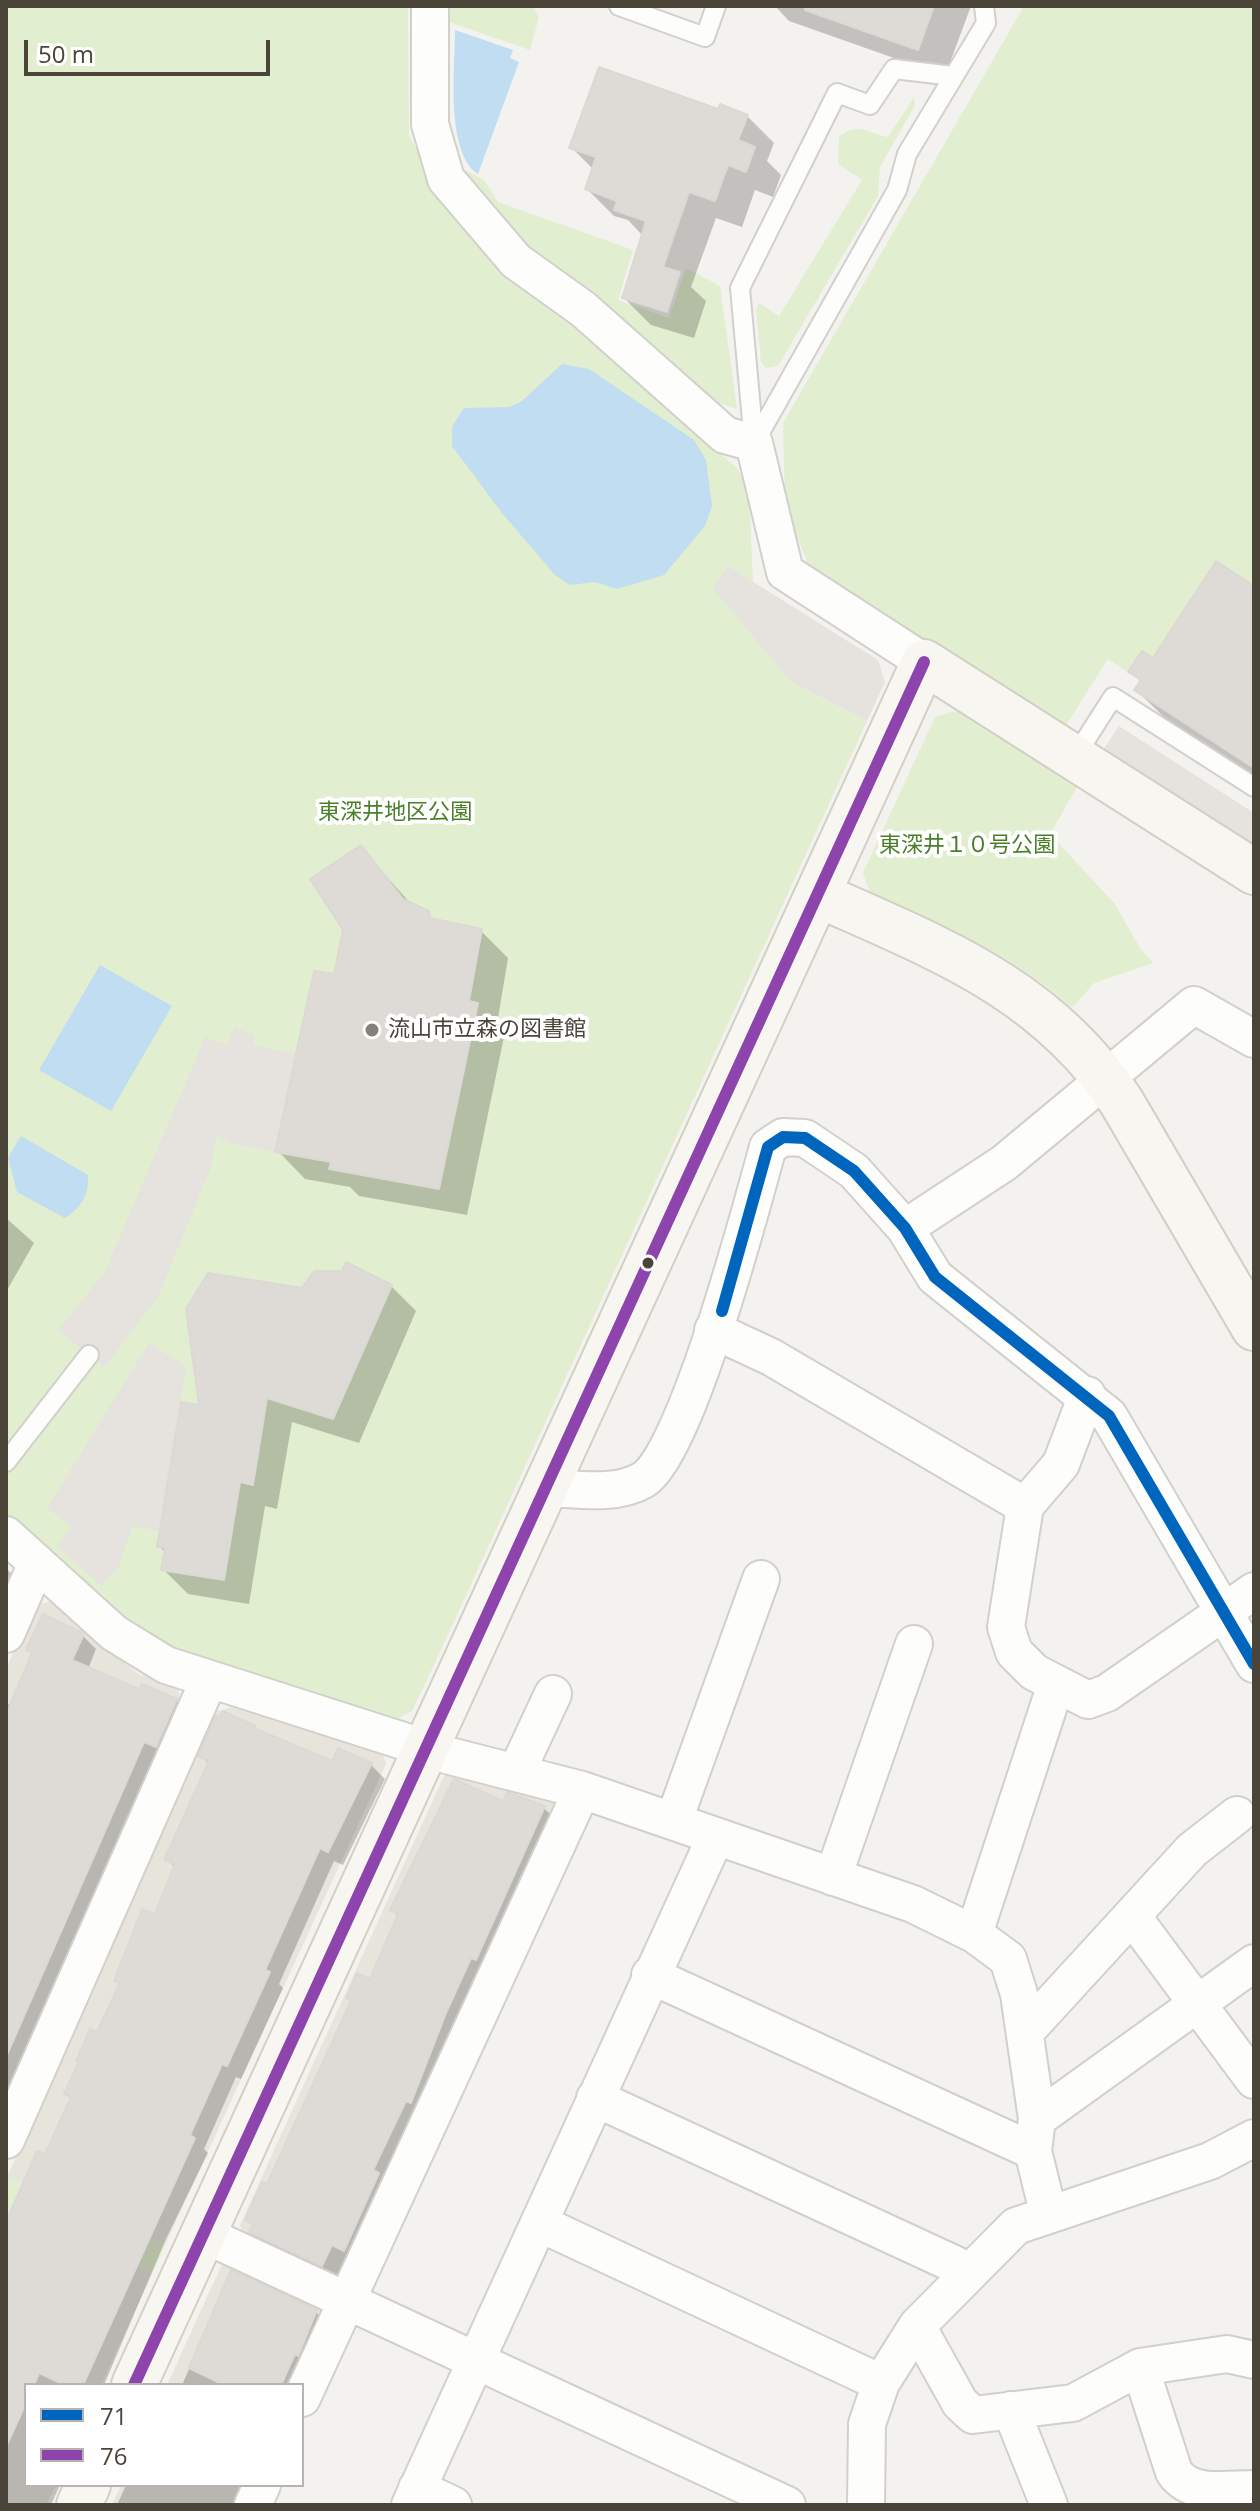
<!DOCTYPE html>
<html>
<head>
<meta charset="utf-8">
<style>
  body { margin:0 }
  #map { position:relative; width:1260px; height:2511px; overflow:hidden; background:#f4f2ee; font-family:"Open Sans",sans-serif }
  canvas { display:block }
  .frame { position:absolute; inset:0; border:8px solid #4b4439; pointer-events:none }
  .legend { position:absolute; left:24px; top:2383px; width:280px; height:104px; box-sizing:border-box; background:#fff; border:2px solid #b7b4b0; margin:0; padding:10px 14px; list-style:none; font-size:24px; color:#4b4439 }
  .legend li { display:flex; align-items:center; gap:16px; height:40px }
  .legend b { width:40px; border:2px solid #b7b4b0 }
  .scale { position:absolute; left:24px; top:40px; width:246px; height:36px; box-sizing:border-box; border:4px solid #4b4439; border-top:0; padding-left:10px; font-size:24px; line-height:28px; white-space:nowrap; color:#4b4439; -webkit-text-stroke:6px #fff; paint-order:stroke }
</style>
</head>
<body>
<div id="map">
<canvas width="1260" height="2511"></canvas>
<div class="frame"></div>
<ul class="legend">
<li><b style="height:10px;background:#0065bd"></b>71</li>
<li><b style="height:10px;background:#8e44ad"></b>76</li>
</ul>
<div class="scale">50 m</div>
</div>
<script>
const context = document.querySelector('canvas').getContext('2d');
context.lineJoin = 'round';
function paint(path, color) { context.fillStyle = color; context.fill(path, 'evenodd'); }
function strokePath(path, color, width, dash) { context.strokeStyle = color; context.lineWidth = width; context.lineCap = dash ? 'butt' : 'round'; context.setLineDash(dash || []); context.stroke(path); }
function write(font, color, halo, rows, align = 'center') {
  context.font = font + ' "Open Sans","Noto Sans JP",sans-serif'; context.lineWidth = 8; context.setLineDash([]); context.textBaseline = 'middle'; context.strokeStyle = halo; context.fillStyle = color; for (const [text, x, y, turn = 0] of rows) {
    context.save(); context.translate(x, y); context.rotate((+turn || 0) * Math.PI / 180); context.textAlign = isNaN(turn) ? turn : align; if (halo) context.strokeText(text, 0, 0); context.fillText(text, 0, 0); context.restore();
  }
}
const residential = new Path2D(`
  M53 1601 138 1674 177 1687 183 1707 6 2106V1669L34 1605Z
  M232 1707 382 1751 386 1764 165 2245 7 2177 212 1713Z
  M457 1770 556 1796 563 1811 349 2274 336 2280 245 2238 240 2225 444 1776Z
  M6 2208 153 2272 101 2385H26V2485H56L46 2505H6Z
  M233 2263 323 2305 328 2319 298 2385H167L221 2266Z
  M121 2485H252L243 2505H112Z`);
const green = new Path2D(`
  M6 6H408L409 135 436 185 463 226 510 279 570 324 737 468 749 489 753 582 728 567 791 682 867 721 433 1667 412 1711 391 1722 169 1651 127 1623 6 1513Z
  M446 6H533L539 17 530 50 446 21Z
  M1024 6H1254V586L1215 561 1153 658 1141 652 1128 672 1108 659 1063 730 810 569 785 507 783 423Z
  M914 97 915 105 880 167 878 196 778 366 766 368 761 362 756 310 759 303 779 316 862 180 838 164 839 137C858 121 867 133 888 137Z
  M467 171 485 181 498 202 633 250 618 300 669 318 686 268 720 286 737 409 706 399 523 247 462 172Z
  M960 710 1077 787 1050 834 1115 904 1140 948 1153 963 1094 983 1072 1008C1014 954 944 926 871 895L863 873 935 717Z
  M7 2177 165 2245 153 2272 6 2208Z`);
const parking = new Path2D(`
  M728 566 878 660 885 682 867 721 791 682 713 588Z
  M1119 726 1254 813V853L1101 753Z
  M234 1027 255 1035 253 1045 296 1054 275 1152 231 1143 216 1136 211 1167 158 1297 104 1367 58 1330 104 1274 205 1037 227 1045Z
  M149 1343 186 1366 159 1531 133 1526 118 1568 101 1586 57 1546 71 1526 47 1508Z`);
const water = new Path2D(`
  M455 30 513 50 510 58 519 62 478 174C445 152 455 66 455 30Z
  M562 364 589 369 694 440 706 460 712 506 705 526 664 575 617 589 595 582 570 585 555 575 502 513 452 446V427L464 408 509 407 522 401Z
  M100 965 172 1006 111 1111 39 1070Z
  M21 1136 88 1175C89 1195 82 1207 65 1218L17 1192 8 1158Z`);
const shadow = new Path2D(`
  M775 6H971L945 76 789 21Z
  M719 112 747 116 774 143 767 161 781 175 773 197 755 190 742 227 716 218 691 287 706 301 694 338 651 325 624 298 643 236 628 220 614 216 587 189 594 170 572 148Z
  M1254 588V776L1164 717 1136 690 1141 682 1131 672 1153 661Z
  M360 847 412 905 437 922 481 931 508 958 497 1024 505 1032 467 1215 359 1196 350 1187 305 1179 278 1151 335 977Z
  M6 1218 34 1243 6 1292Z
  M391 1286 416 1311 359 1443 292 1422 277 1509 265 1506 249 1604 188 1594 163 1569 166 1553 159 1546 202 1407 303 1290Z
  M6 1568 19 1582 6 1610Z
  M82 1635 96 1649 88 1669 140 1691 143 1686 176 1701 190 1715 6 2126V1704L12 1705 34 1655 28 1650Z
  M254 1727 260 1733 333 1764 371 1765 385 1779 343 1865 334 1861 279 1984 283 1988 241 2079 236 2077 204 2149 208 2153 166 2239 104 2385H26V2485H60L51 2505H6V2225L46 2157 72 2100 66 2094 121 1985 116 1980 156 1917 176 1868 166 1859 210 1765 201 1756Z
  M504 1804 544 1808 558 1822 359 2263 346 2257 336 2279 265 2246 251 2232 254 2226 247 2219 268 2187 371 1981 399 1917 393 1910Z
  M232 2273 316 2312 330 2326 302 2385H182Z
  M126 2485H259L251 2505H117Z`);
const building = new Path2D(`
  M805 6H934L918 50 805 10Z
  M599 67 718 109 720 104 748 115 738 140 755 147 746 172 728 165 715 201 689 192 663 267 680 272 667 312 622 298 646 221 614 210 617 201 585 189 596 157 569 148Z
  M1216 561 1254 586V768L1134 690 1141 680 1128 672 1142 651 1153 658Z
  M361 845 403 899 429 911 430 918 482 929 469 1001 478 1003 439 1189 329 1169 331 1162 275 1152 314 971 334 974 343 930 310 879Z
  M346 1262 392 1285 333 1419 267 1398 253 1485 240 1482 224 1580 161 1570 165 1548 157 1547 181 1402 199 1405 186 1309 208 1273 302 1288 314 1271H342Z
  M43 1614 84 1634 72 1660 139 1689 142 1684 177 1699 156 1747 144 1742 6 2057V1715L32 1653 26 1650Z
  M223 1711 255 1726 254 1728 332 1761 338 1748 372 1763 328 1852 320 1848 265 1970 270 1972 227 2066 222 2064 190 2135 195 2138 83 2385H65L39 2373 34 2385H26V2403L6 2447V2222L37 2151 45 2154 71 2097 64 2094 79 2062 76 2061 90 2029 97 2032 120 1983 114 1981 142 1909 155 1914 175 1864 164 1860 209 1761 198 1756 216 1716 220 1717Z
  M454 1779 503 1801 507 1792 545 1806 476 1960 471 1958 446 2013 411 2103 406 2101 373 2170 379 2173 344 2251 332 2245 322 2266 249 2232 253 2224 245 2220 262 2182 267 2184 351 2001 346 1998 357 1973 370 1979 398 1914 390 1910Z
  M231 2270 317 2310 298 2356 295 2354 281 2385H224L189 2368Z`);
const lane = new Path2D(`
  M619 6 705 37 716 6
  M754 443 740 288 837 93 870 105 894 69 953 76
  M754 443 897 190 907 154 986 23 984 6
  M1074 758 1113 697 1254 787
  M6 1462 89 1355`);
const street = new Path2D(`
  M430 6V124L446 179 516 261 583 309 725 435 754 443 785 572 924 662
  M905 1228 1004 1163 1194 1005 1254 1039
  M713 1330 771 1357 1025 1506
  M1087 1395 1061 1464 1025 1506 1006 1627 1014 1652 1034 1672 1088 1700 1107 1693 1254 1591
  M547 1488C577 1489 616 1496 643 1480 686 1455 752 1205 768 1147L783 1137 805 1138 854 1171 905 1228 935 1277 1109 1416 1254 1664
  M6 1535 114 1633 166 1665 450 1756 582 1790 913 1904 974 1934 1008 1959 1019 1994 1037 2119 1033 2151 1048 2212
  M6 1634 37 1563
  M516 1773 553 1694
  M674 1820 761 1579
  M833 1877 914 1644
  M1132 1916 1254 2080
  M974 1934 1056 1684
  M650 1975 1033 2151
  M1026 2031 1192 1850 1237 1815
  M595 2098 969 2271
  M1037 2119 1254 1963
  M6 2140 208 1682
  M539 2223 881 2383
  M203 2234 787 2505
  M917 2326 960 2403 973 2415 1073 2403 1140 2367 1227 2354 1254 2360
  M1140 2367 1174 2472C1191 2497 1227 2489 1254 2489
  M302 2398 582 1790
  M1011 2410 1049 2505
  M417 2488 453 2505
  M253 2505 262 2485
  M410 2505 716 1836
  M866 2505 867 2424 881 2383 917 2326 1016 2226 1210 2161 1254 2138`);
const secondary = new Path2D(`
  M819 895C939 949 1044 987 1121 1101L1254 1328
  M134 2385 924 662 1254 872
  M79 2505 88 2485`);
const bus1 = new Path2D(`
  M722 1311 768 1147 783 1137 805 1138 854 1171 905 1228 935 1277 1109 1416 1254 1664`);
const bus2 = new Path2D(`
  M134 2385 924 662`);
const markers = [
  [372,1030,8,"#868178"],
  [648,1263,7,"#4b4439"]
];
const parkNames = [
  ["東深井地区公園",395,813],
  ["東深井１０号公園",967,846]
];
const poiNames = [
  ["流山市立森の図書館",388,1030]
];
paint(residential, '#e7e4dc');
paint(green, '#e1eecf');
paint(parking, '#e6e3df');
paint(water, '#c0ddf1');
paint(shadow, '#0003');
paint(building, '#dedbd6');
strokePath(building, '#dcd9d4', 2);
strokePath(lane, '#d2d0cb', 22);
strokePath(street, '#d2d0cb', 40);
strokePath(secondary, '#d3cfc5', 48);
strokePath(lane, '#fdfdfc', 18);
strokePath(street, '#fdfdfc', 36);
strokePath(secondary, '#f7f6f1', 44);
strokePath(bus1, '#0065bd', 12);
strokePath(bus2, '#8e44ad', 12);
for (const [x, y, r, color] of markers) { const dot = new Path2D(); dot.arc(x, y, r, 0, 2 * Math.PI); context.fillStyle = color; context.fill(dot); strokePath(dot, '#fff', 3); }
write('22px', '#4a7f2a', '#fff', parkNames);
write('22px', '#4b4439', '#fff', poiNames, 'left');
</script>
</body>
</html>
